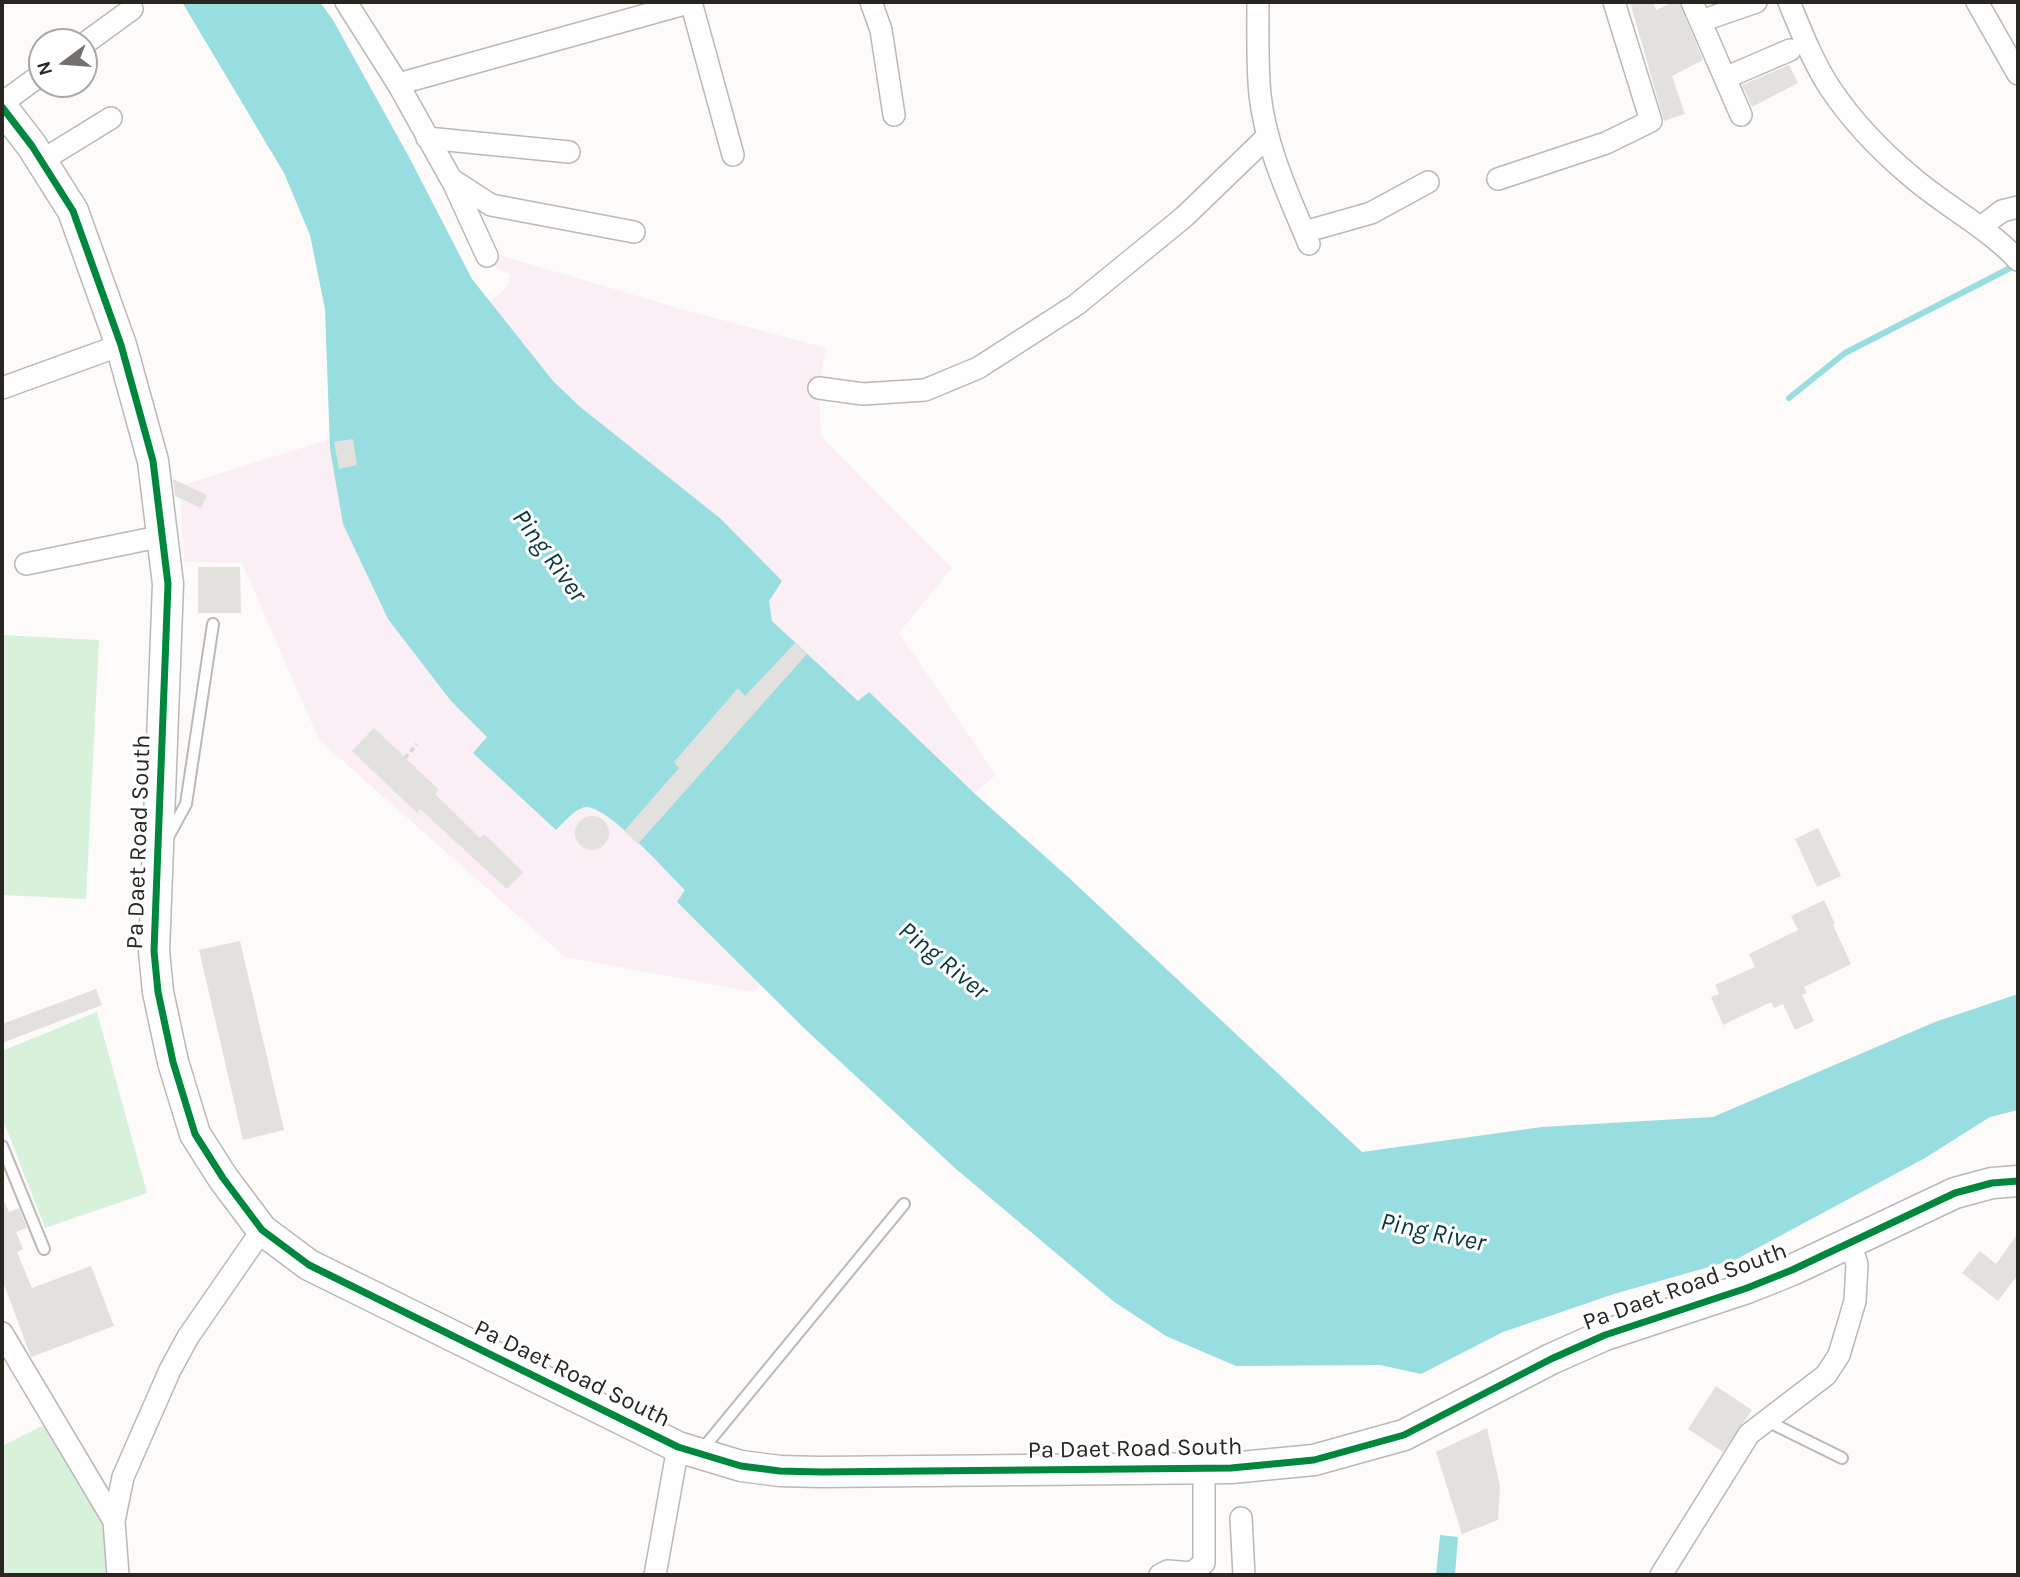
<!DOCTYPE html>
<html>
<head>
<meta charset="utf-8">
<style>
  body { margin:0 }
  #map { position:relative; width:2020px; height:1577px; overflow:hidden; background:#fcfbfa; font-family:Karla,sans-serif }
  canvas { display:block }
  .frame { position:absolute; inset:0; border:4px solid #292521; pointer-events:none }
  .north { position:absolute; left:28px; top:28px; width:70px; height:70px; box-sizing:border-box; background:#fff; border:2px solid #a9a8a6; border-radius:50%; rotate:254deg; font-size:19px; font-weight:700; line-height:28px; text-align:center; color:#292521 }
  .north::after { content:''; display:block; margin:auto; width:24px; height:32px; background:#73706d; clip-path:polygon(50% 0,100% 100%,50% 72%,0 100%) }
</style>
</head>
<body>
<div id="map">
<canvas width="2020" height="1577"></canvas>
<div class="frame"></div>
<div class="north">N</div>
</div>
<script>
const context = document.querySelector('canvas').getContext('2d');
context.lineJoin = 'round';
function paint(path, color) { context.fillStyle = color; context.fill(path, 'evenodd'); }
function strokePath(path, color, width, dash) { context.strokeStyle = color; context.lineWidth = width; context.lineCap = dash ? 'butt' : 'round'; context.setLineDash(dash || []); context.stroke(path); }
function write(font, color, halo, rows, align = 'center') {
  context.font = font + ' Karla,sans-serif'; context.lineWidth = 6; context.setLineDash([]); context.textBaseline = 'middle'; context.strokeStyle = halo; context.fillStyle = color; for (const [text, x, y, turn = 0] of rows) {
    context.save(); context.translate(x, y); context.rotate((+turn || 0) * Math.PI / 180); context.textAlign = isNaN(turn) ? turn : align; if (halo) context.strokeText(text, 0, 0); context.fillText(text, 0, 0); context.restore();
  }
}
const industrial = new Path2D(`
  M499 255 678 308 826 348 819 388 821 436 952 568 899 633 996 775 813 930 754 992 565 957 319 740 242 563 184 562 180 486 349 433 508 286 511 274 489 265Z`);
const green = new Path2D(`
  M2 635 99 640 86 899 2 895Z
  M97 1012 147 1193 45 1228 2 1117V1051Z
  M44 1425 104 1521 109 1575H2V1446Z`);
const water = new Path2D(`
  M182 2H320L333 20 409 157 472 279 553 381 579 406 721 519 782 581 769 601 772 621 858 701 869 692 974 793 1068 877 1362 1152 1542 1127 1713 1117 1935 1022 2018 994V1110L1990 1117 1925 1158 1737 1259 1614 1294 1503 1332 1421 1374 1380 1365 1236 1366 1166 1336 1113 1301 956 1169 805 1029 677 902 685 890C668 873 608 806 586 807 575 808 564 823 556 830L473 753 487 737 451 701 388 619 343 524 330 449 325 309 310 235 284 173Z
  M1440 1535 1458 1537 1455 1575H1436Z`);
const stream = new Path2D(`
  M1789 398 1845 353 2018 264`);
const building = new Path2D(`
  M1630 2H1653L1656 10 1673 2H1679L1703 60 1672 76 1685 114 1664 121Z
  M1789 65 1798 83 1752 107 1742 85Z
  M353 439 357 465 339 469 334 442Z
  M173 479 207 495 201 508 175 496Z
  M198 567H240L241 613H198Z
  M795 643 807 654 638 844 624 831 679 768 674 762 738 688 745 696Z
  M374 728 439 790 435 794 480 838 484 834 523 872 507 889 420 809 417 813 352 751Z
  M575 833a17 17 0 1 1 34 0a17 17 0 1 1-34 0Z
  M1818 828 1841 876 1817 887 1795 839Z
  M1824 900 1835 924 1833 925 1851 964 1804 987 1807 993 1802 995 1814 1021 1795 1030 1783 1004 1774 1008 1771 1002 1723 1025 1711 997 1719 994 1715 985 1755 967 1749 954 1798 930 1791 916Z
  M240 941 284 1130 243 1140 199 950Z
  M96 989 102 1005 2 1043V1024Z
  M2 1197 9 1212 19 1208 27 1228 16 1232 23 1249 17 1252 32 1288 91 1266 114 1326 31 1357 2 1279Z
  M2018 1233V1275L1998 1301 1962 1273 1980 1251 1996 1264Z
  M1716 1386 1752 1410 1723 1452 1688 1429Z
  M1487 1428 1500 1486 1498 1520 1462 1534 1436 1452Z`);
const path = new Path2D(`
  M405 758 417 744`);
const lane = new Path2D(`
  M168 837 186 804 213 624
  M2 1146 44 1249
  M1767 1421 1842 1458
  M701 1451 904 1204`);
const street = new Path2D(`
  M346 2 398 84 451 179 491 205 634 232
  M691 2 733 155
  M871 2 881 30 894 115
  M1258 2C1258 32 1257 64 1260 95 1266 148 1289 196 1309 244
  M1692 2 1741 115
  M1789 2C1801 31 1813 62 1830 88 1852 121 1883 153 1913 178 1947 207 1987 227 2018 260
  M1977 2 2018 74
  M1701 21 1756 2
  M84 44 132 9
  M1725 78 1790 50
  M398 84 692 2
  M2 103 42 74
  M427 138 569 152
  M41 161 111 118
  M1498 179 1606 143 1651 121 1614 2
  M453 182 487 256
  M1981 227 2002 211 2018 207
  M1304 232 1371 213 1428 182
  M2 388 121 345
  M819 388 863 394 925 390 978 368 1076 305 1184 217 1268 136
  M26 564 163 536
  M2 1333 114 1521
  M1241 1518 1244 1575
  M118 1575 114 1521 123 1477 170 1370 188 1337 262 1230
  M655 1575 678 1447
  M1160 1575 1168 1571 1192 1573 1204 1563V1468
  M1661 1575 1749 1434 1826 1375 1839 1355 1855 1301 1857 1264 1850 1243`);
const secondary = new Path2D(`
  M2 107 32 146 73 211 121 345 153 461 168 584 154 951 158 992 173 1062 195 1134 223 1178 262 1230 309 1265 678 1447 741 1466 780 1471 821 1472 1231 1468 1314 1460 1404 1435 1551 1359 1605 1335 1747 1288 1792 1270 1955 1193 1992 1183 2018 1181`);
const cycleway = new Path2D(`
  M2 107 32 146 73 211 121 345 153 461 168 584 154 951 158 992 173 1062 195 1134 223 1178 262 1230 309 1265 678 1447 741 1466 780 1471 821 1472 1231 1468 1314 1460 1404 1435 1551 1359 1605 1335 1747 1288 1792 1270 1955 1193 1992 1183 2018 1181`);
const streetNames = [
  ["Pa Daet Road South",139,842,-88],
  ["Pa Daet Road South",1685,1287,-20],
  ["Pa Daet Road South",572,1374,26],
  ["Pa Daet Road South",1135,1449,-1]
];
const waterNames = [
  ["Ping River",549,556,54],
  ["Ping River",943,961,39],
  ["Ping River",1433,1233,12]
];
paint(industrial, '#f9eff4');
paint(green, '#d7f1db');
paint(water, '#98dde0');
strokePath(stream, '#98dde0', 6);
paint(building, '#e3e1de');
strokePath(lane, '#bbb8b6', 14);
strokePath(street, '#bbb8b6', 24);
strokePath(secondary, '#bbb8b6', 33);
strokePath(path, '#d9d9d8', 3.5, [5, 3.5]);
strokePath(lane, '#fffefe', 10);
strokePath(street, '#fffefe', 21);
strokePath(secondary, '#fffefe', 30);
strokePath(cycleway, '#00873e', 7);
write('24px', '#292521', '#fff', streetNames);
write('italic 26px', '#07393b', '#fff', waterNames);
</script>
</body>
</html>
